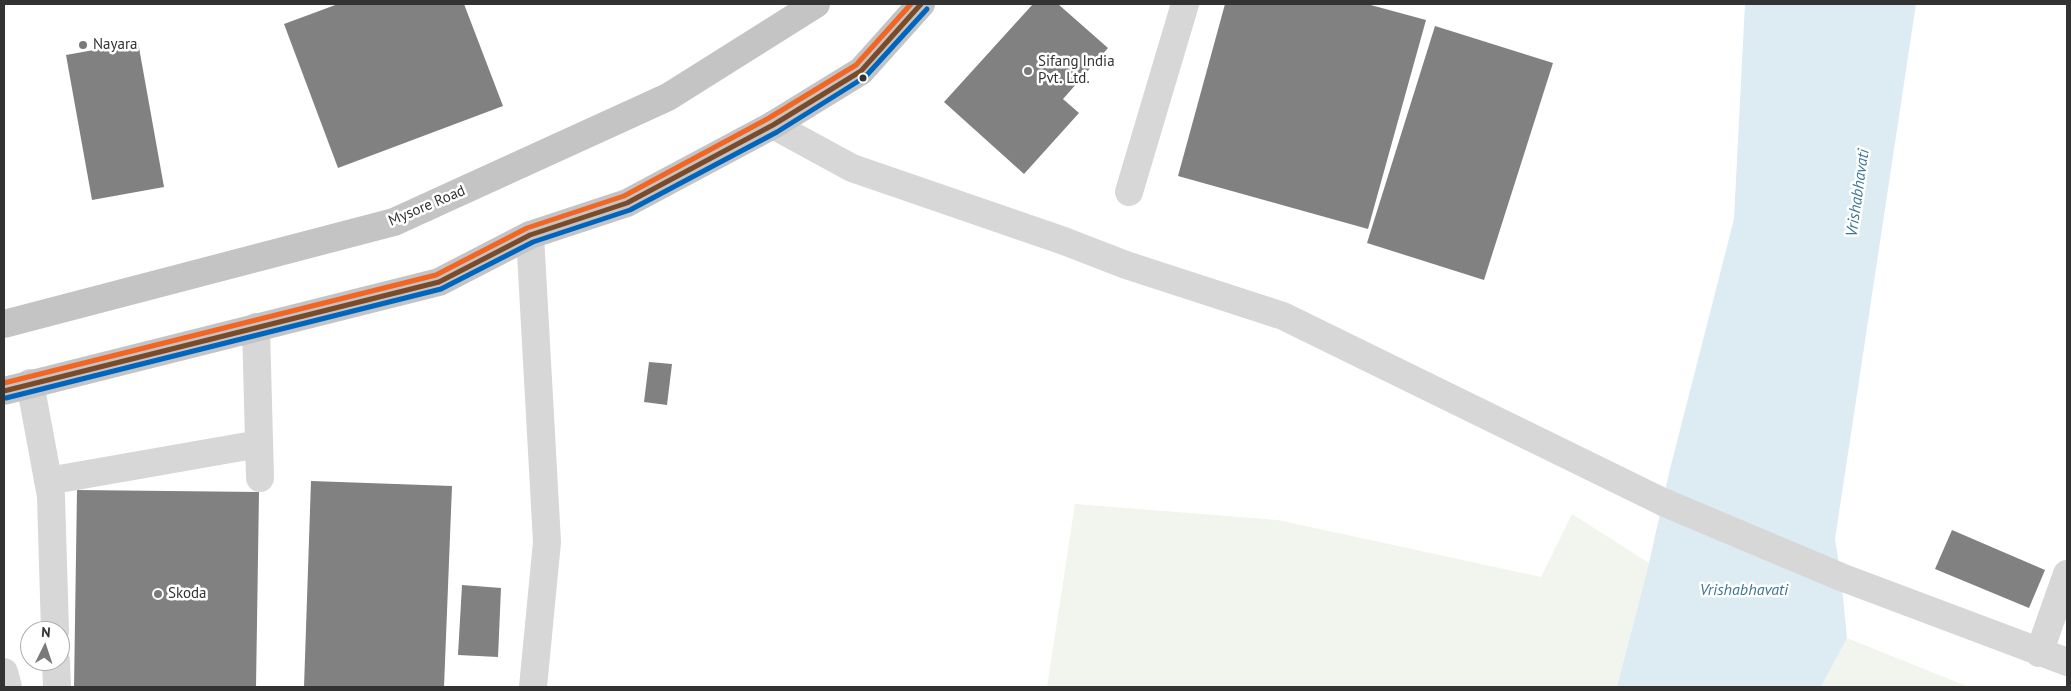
<!DOCTYPE html>
<html>
<head>
<meta charset="utf-8">
<style>
  body { margin:0 }
  #map { position:relative; width:2071px; height:691px; overflow:hidden; background:#fff; font-family:"PT Sans",sans-serif }
  canvas { display:block }
  .frame { position:absolute; inset:0; border:5px solid #333; pointer-events:none }
  .north { position:absolute; left:20px; top:621px; width:50px; height:50px; box-sizing:border-box; background:#fff; border:1px solid #adadad; border-radius:50%; rotate:4deg; font-size:14px; font-weight:700; line-height:20px; text-align:center; color:#333 }
  .north::after { content:''; display:block; margin:auto; width:18px; height:22px; background:#7a7a7a; clip-path:polygon(50% 0,100% 100%,50% 72%,0 100%) }
</style>
</head>
<body>
<div id="map">
<canvas width="2071" height="691"></canvas>
<div class="frame"></div>
<div class="north">N</div>
</div>
<script>
const context = document.querySelector('canvas').getContext('2d');
context.lineJoin = 'round';
function paint(path, color) { context.fillStyle = color; context.fill(path, 'evenodd'); }
function strokePath(path, color, width, dash) { context.strokeStyle = color; context.lineWidth = width; context.lineCap = dash ? 'butt' : 'round'; context.setLineDash(dash || []); context.stroke(path); }
function write(font, color, halo, rows, align = 'center') {
  context.font = font + ' "PT Sans",sans-serif'; context.lineWidth = 5; context.setLineDash([]); context.textBaseline = 'middle'; context.strokeStyle = halo; context.fillStyle = color; for (const [text, x, y, turn = 0] of rows) {
    context.save(); context.translate(x, y); context.rotate((+turn || 0) * Math.PI / 180); context.textAlign = isNaN(turn) ? turn : align; if (halo) context.strokeText(text, 0, 0); context.fillText(text, 0, 0); context.restore();
  }
}
const green = new Path2D(`
  M1075 504 1278 520 1541 577 1572 514 1649 563 1617 687H1047Z
  M1847 638 1969 687H1821Z`);
const water = new Path2D(`
  M1745 4H1916L1835 539 1841 577 1847 638 1821 687H1617L1649 563 1670 469 1734 219Z`);
const building = new Path2D(`
  M338 4H464L503 106 338 168 284 24Z
  M1033 4H1058L1108 48 1063 99 1079 113 1024 174 944 102Z
  M1225 4H1367L1426 20 1368 229 1178 176Z
  M1435 26 1553 63 1484 280 1367 243Z
  M138 42 164 187 92 200 66 55Z
  M649 362 672 364 667 405 644 402Z
  M311 481 452 486 444 687H304Z
  M77 490 259 492 256 687H74Z
  M1952 530 2045 570 2029 608 1935 569Z
  M462 585 501 588 498 657 458 655Z`);
const minor = new Path2D(`
  M773 125 852 168 1064 241 1126 265 1283 316 1663 502 1841 577 2067 662
  M1129 192 1185 4
  M530 235 547 542 533 687
  M256 327 260 478
  M30 383 51 496 55 631
  M48 481 259 444
  M2039 653 2067 574
  M56 661 57 687
  M4 672 8 687`);
const highway = new Path2D(`
  M4 324 394 222 668 97 816 4
  M4 391 439 282 530 235 627 203 773 125 861 71 921 4`);
const bus1 = new Path2D(`
  M4 391 439 282 530 235 627 203 773 125 861 71 921 4`);
const bus2 = new Path2D(`
  M6 398 441 289 533 242 630 210 777 132 865 77 927 9`);
const bus3 = new Path2D(`
  M4 383 436 275 527 228 624 196 769 118 856 65 911 4`);
const markers = [
  [83,45,5,"#7a7a7a"],
  [1028,71,5,"#7a7a7a"],
  [863,78,4.5,"#333"],
  [158,594,5,"#7a7a7a"]
];
const poiNames = [
  ["Nayara",93,45],
  ["Sifang India",1038,62],
  ["Pvt. Ltd.",1038,79],
  ["Skoda",168,594]
];
const streetNames = [
  ["Mysore Road",427,206,-23]
];
const waterNames = [
  ["Vrishabhavati",1858,193,-82],
  ["Vrishabhavati",1744,590]
];
paint(green, '#f1f5ed');
paint(water, '#ddebf3');
paint(building, '#818181');
strokePath(minor, '#d7d7d7', 28);
strokePath(highway, '#c4c4c4', 28);
strokePath(bus1, '#7a4b2a', 5);
strokePath(bus2, '#0065bd', 5);
strokePath(bus3, '#f26522', 5);
for (const [x, y, r, color] of markers) { const dot = new Path2D(); dot.arc(x, y, r, 0, 2 * Math.PI); context.fillStyle = color; context.fill(dot); strokePath(dot, '#fff', 2); }
write('15px', '#333', '#fff', poiNames, 'left');
write('15px', '#333', '#fff', streetNames);
write('italic 16px', '#3f7597', '#fff', waterNames);
</script>
</body>
</html>
